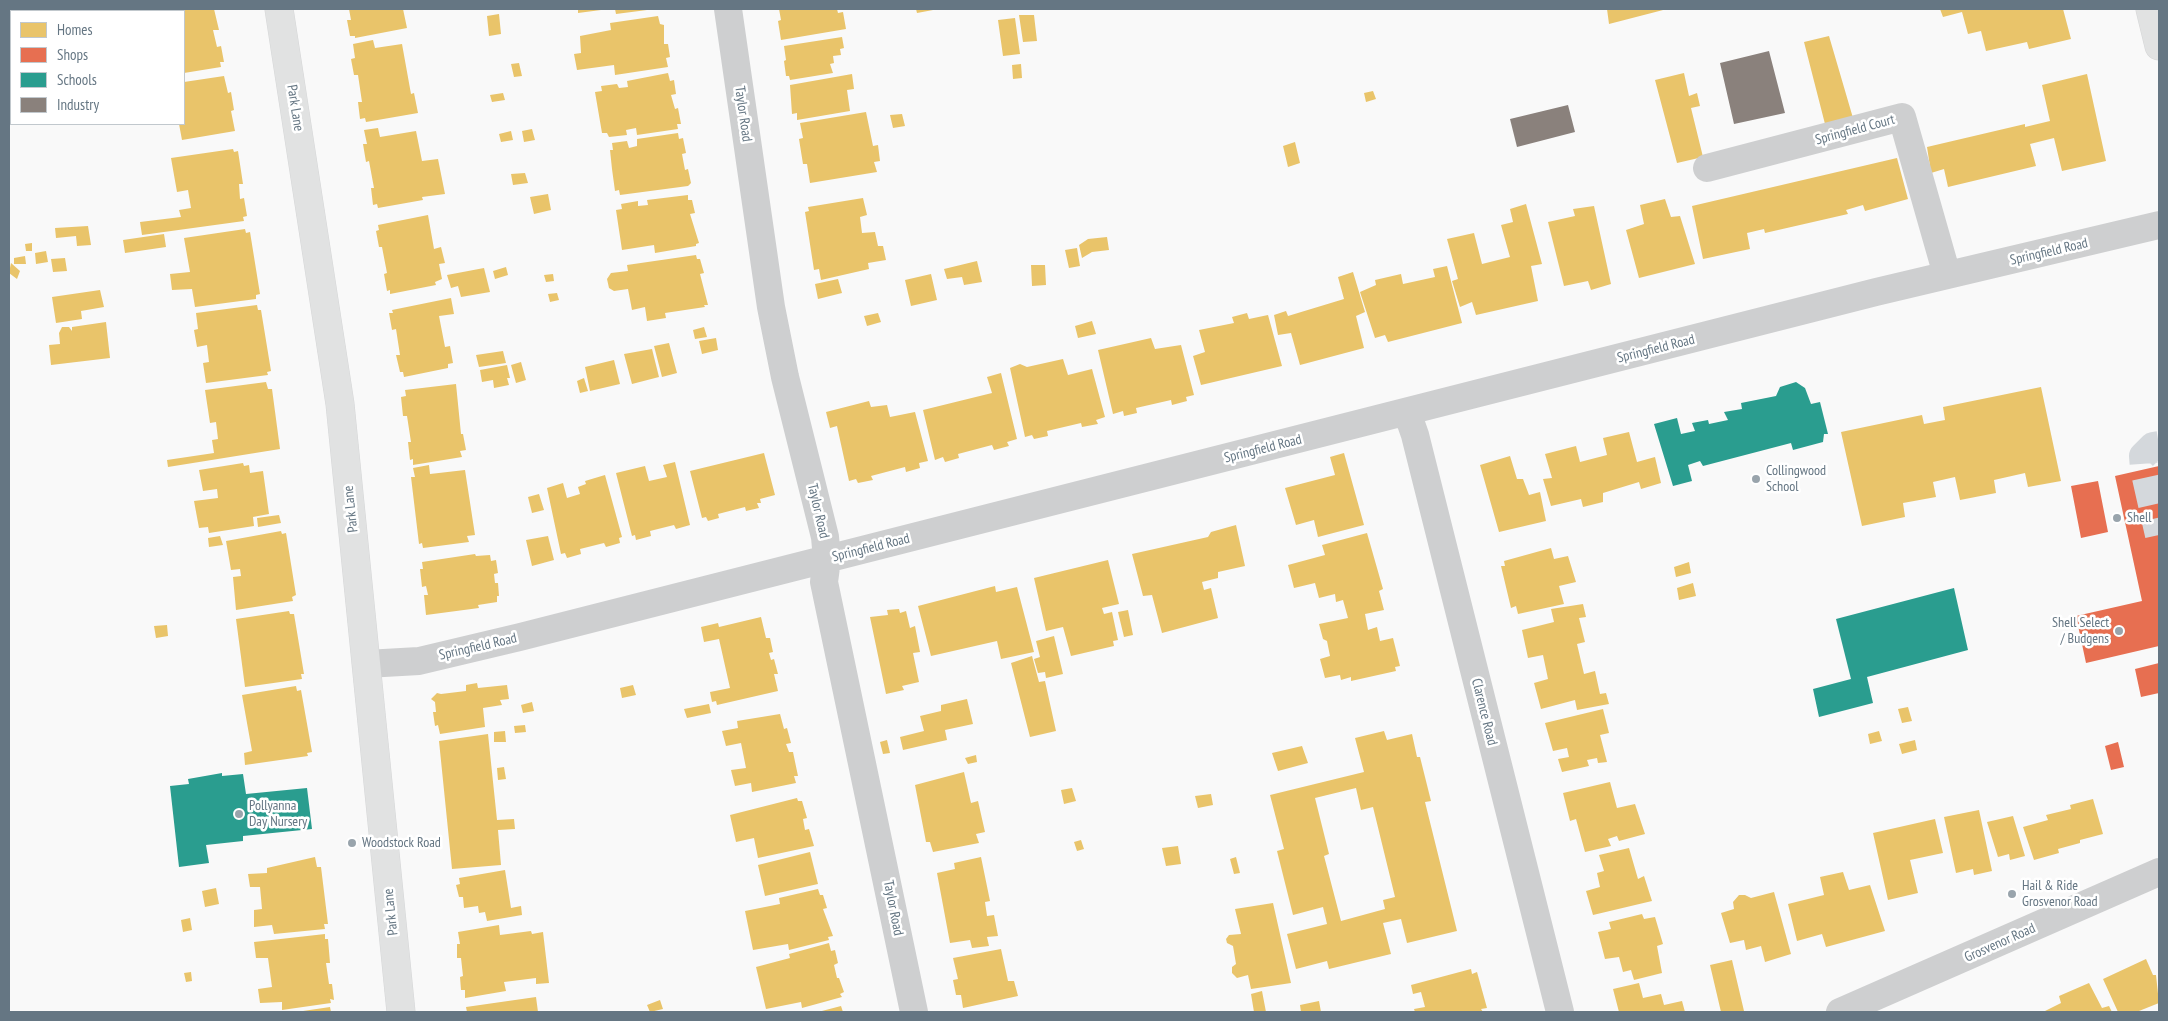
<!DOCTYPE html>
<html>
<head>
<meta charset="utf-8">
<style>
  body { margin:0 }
  #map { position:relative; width:2168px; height:1021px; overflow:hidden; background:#f9f9f9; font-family:"PT Sans Narrow",sans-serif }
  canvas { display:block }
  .frame { position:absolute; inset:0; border:10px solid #657683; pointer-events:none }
  .legend { position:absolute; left:10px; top:10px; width:175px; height:115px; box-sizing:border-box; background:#fff; border:1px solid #c1c8cd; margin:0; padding:6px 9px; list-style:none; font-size:15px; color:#657683 }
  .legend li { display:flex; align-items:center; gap:10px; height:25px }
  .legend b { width:25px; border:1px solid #c1c8cd }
</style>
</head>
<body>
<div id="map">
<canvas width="2168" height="1021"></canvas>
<div class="frame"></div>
<ul class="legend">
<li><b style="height:14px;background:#e9c46a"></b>Homes</li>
<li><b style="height:14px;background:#e76f51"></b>Shops</li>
<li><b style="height:14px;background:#2a9d8f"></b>Schools</li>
<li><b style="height:14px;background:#8a817c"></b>Industry</li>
</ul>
</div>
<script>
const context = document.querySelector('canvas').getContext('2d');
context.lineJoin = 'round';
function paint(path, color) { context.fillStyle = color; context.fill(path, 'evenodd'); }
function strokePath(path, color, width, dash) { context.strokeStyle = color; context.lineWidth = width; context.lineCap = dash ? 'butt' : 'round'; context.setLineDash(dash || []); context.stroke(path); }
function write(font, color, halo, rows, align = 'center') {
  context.font = font + ' "PT Sans Narrow",sans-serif'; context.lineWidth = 5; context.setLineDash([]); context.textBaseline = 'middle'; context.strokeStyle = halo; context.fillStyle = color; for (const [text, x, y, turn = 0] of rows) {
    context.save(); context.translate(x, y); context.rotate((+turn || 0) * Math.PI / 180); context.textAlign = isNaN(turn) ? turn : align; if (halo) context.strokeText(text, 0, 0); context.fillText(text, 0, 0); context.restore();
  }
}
const homes = new Path2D(`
  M141 9H214L219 30H213L217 47 221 46 224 62H220L221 67 184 73V11H142Z
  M349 9H403L407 28 355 38V36H350L347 20H351Z
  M578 9H601V10L578 13Z
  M615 9H647V10L616 14Z
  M779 9H837L838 13 843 12 846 29 781 40 778 21 781 20Z
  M916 9H933V10L917 13Z
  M1607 9H1667L1609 24Z
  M1940 9H2063L2071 39 2029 49 2027 42 1986 51 1981 31 1968 34 1962 12 1943 17Z
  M499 14 501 34 489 36 487 16Z
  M1019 15H1034L1037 41 1023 42Z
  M658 16 660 24 664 25V44H668L670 57 666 58 668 67 615 75 614 65 577 70 574 54 581 53 580 36 611 30 610 23Z
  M1015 18 1020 54 1003 56 998 20Z
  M1829 36 1853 118 1825 124 1804 42Z
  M842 37 844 48 840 49 841 55 833 56 834 63 830 64 833 73 790 80 789 76H786L784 61 786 60 784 46Z
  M373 40 375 48 402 44 411 94 414 93 418 113 366 122 365 118 360 119 358 102H362L358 75H354L351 59 355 58 353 44Z
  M519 63 522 76 514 77 511 64Z
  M1021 64 1022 78 1013 79 1012 65Z
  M668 73 670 81 674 80 676 94 671 95 675 109 678 108 681 124H677L678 129 637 135 636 128 626 130 627 135 609 137 607 133H602L595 92 602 91 601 86 617 84 619 88 628 87 627 81Z
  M1684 73 1689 96 1697 93 1700 106 1691 108 1703 157 1677 163 1655 80Z
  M852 74 854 89 847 90 850 111 797 120V113L792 114 790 85Z
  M2087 74 2106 161 2062 171 2054 138 2030 144 2036 166 1948 187 1944 169 1931 173 1927 147 2025 124V127L2050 121 2042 85Z
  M224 76 228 93 231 92 234 110 231 111 235 131 182 140 179 124H184V82Z
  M1373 91 1376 99 1366 102 1364 93Z
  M503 93 505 100 492 102 490 95Z
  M866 112 873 146 878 145 880 161 874 162 877 172 810 183 807 164H803L799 139 803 138 800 123Z
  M902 114 905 126 893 128 890 115Z
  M378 128 380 137 416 131 422 161 438 159 445 194 422 197 423 200 378 208 377 204 373 205 371 188H374L369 161 366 162 363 144H367L364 130Z
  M532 129 535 140 524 142 522 131Z
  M511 131 513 140 501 142 499 134Z
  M678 133 679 139 683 138 686 153 682 154 685 170 688 169 691 183 688 186 620 195 619 190 615 191 612 169 610 150H613L612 143 627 141 629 148 637 146V139Z
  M1295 142 1300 163 1288 167 1283 146Z
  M233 149 234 152 238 151 243 184H239L240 199 244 198 247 216 243 217 244 221 142 235 140 222 181 217 179 210 191 208 188 190 177 192 171 158Z
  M1897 158 1908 199 1865 211 1863 205 1846 210 1848 214 1765 233 1764 229 1747 233 1750 249 1703 259 1692 206Z
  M525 173 528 183 513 185 511 174Z
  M548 194 551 210 534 214 530 197Z
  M688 195V200H692L695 213 690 214 699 243 696 244V246L655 253 654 245 622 250 616 210 622 209 621 204 638 201V206L648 205 647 200Z
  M863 198 867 215 860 217 862 233 875 232 878 246H883L886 260 868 263 869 269 821 280 819 269 814 270 805 212 809 211 808 207Z
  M1665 199 1671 217 1680 216 1695 264 1639 278 1626 230 1644 224 1640 205Z
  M1526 204 1542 264 1531 266 1538 301 1476 315 1472 302 1460 307 1452 281 1458 279 1447 239 1474 233 1482 264 1510 257 1501 225 1513 222 1510 209Z
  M1594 206 1611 284 1591 290 1588 281 1564 286 1548 222 1575 216 1573 209Z
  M428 215 434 249 441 247 445 263 439 264 442 279 435 282 436 285 390 294V290L387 291 384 274 387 273 382 247H379L376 231 379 230 378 225Z
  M88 226 91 245 77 246 76 236 56 238 55 228Z
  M245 229 246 233 250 232 260 294 256 295V299L195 307 192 289 172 290 170 274 190 272 184 238Z
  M164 234 166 247 125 253 123 240Z
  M1107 237 1109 250 1092 252 1082 258 1079 245 1088 239Z
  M32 243V251H26L25 244Z
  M1077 248 1080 266 1069 268 1065 250Z
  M46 251 48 262 36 264 35 253Z
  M696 255 697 259H700L704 273 700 274 708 305H704L705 307 665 313 666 318 647 321 645 307 632 310 628 289 614 291 609 288 607 279 611 273 628 271 627 265Z
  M25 256 26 264H14V258Z
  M65 258 67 271 53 272 51 259Z
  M977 261 982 282 964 285 962 277 947 279 944 269Z
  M11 263 20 271 17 279 9 273Z
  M1031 265H1045L1046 285 1032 286Z
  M1447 266 1462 323 1388 342 1385 335 1375 338 1360 292 1376 285 1375 280 1401 274 1403 284 1435 277 1433 269Z
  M506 267 508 275 495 279 493 271Z
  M484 268 490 292 461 297 458 286 451 288 447 275Z
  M1353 272 1365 312 1356 316 1364 348 1300 365 1291 333 1278 335 1274 315 1286 311 1288 316 1344 299 1338 277Z
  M553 274 554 281 546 282 544 275Z
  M931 274 937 300 911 306 905 280Z
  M838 279 842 293 818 299 815 284Z
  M100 290 104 307 81 311 82 319 56 323 52 297Z
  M557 293 559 300 550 302 548 294Z
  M451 298 454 314 439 316 445 347 450 346 453 363 448 364V368L404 377 403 372H400L396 355H400L396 329 392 330 389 313H393L392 310Z
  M257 305 258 310H261L271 371 267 372 268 375 206 383 203 363 209 362 207 345 197 347 194 330 198 329 196 313Z
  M878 313 881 322 867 326 864 316Z
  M1247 313 1249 319 1268 315 1282 366 1201 385 1193 356 1205 352 1199 330 1234 323 1232 317Z
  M1092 321 1096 334 1078 338 1075 326Z
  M106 322 110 358 51 365 49 345 60 344 59 333 62 327H69L72 331V327Z
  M704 327 707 337 695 339 693 330Z
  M716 338 718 350 702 354 699 341Z
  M1151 338 1155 349 1181 345 1194 395 1186 397 1187 401 1172 405 1171 400 1136 408 1137 413 1124 416 1123 411 1113 414 1098 350Z
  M669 343 677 373 662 377 654 346Z
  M652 349 659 377 632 384 624 354Z
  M503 351 506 363 479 367 476 355Z
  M1063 359 1068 375 1092 369 1105 417 1096 420 1098 424 1082 427 1081 423 1047 431 1048 436 1034 439 1032 435 1025 437 1010 368 1020 364 1027 367Z
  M614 360 620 384 590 391 585 367Z
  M521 362 526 380 516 383 511 365Z
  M507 365 510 378H507L509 385 494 388 493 380 482 382 480 370Z
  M1001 373 1017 439 1007 442 1009 446 994 450 992 445 958 454 959 458 945 462 943 457 935 460 923 410 992 393 987 377Z
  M584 378 588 391 580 393 577 381Z
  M266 382 268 389H272L280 449 168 467 167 460 214 453 212 440 218 439 216 422 210 423 205 390Z
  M456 384 461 434H463L466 450 460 451 462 457 413 465V459L410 460 408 442H411L407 416H403L401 397 406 396 405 390Z
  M2041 387 2061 481 2028 487 2025 473 1994 480 1996 493 1960 500 1955 477 1933 482 1936 497 1903 503 1905 517 1862 526 1841 432 1922 415 1924 424 1945 420 1943 407Z
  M869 401 871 407 887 405 890 417 915 412 928 461 919 463 920 468 906 472 905 467 871 476 873 480 858 483 856 479 849 481 837 426 830 428 826 412Z
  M1629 432 1637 462 1655 457 1661 483 1641 489 1639 482 1603 493V502L1583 507 1581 499 1551 506 1543 479 1552 478 1545 454 1576 446 1580 462 1607 455 1603 438Z
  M764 453 775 495 760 499 761 503H757L759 508 746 511 745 507 718 514 719 518 708 521 706 517 702 518 690 471Z
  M1344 453 1364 525 1318 537 1314 520 1296 525 1285 488 1335 475 1330 457Z
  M1510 456 1517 479H1523L1529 495 1540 492 1546 521 1499 532 1480 465Z
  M675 462 690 525 676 529 674 525 650 531 651 536 636 540 635 535 632 536 616 473 645 466 649 481 667 477 663 465Z
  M243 463 244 466 249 465 250 473 263 471 269 514 253 517 254 526 209 533 208 527 199 528 194 501 218 498 217 489 203 491 199 470Z
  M429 465 430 474 465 470 475 535 467 536 469 542 423 548 422 543 419 544 411 477H415L413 468Z
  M605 475 622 537 619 538 620 543 606 547 604 543 580 549 581 554 567 558 565 553 561 554 547 488 563 483 567 498 580 494 578 487 586 484 585 481Z
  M539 494 544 510 532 513 528 497Z
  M279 515 281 523 258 527 257 518Z
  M1236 525 1245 566 1218 572V578L1202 582 1204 590 1211 588 1218 618 1162 633 1152 595 1143 596 1132 554 1208 537 1211 532Z
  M281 531 282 534 286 533 296 595 292 597 293 601 236 610 233 577 241 576 240 569 231 570 226 541Z
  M1367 533 1383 589 1379 591 1384 610 1365 614 1368 630 1377 627 1380 641 1393 638 1400 666 1395 667 1396 671 1351 681V677L1341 680 1340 675 1325 678 1320 659 1330 656 1327 641 1323 639 1319 624 1348 618 1343 600 1336 602 1335 594 1319 598 1315 583 1294 588 1288 565 1325 555 1322 545Z
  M220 536 223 545 209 547 208 538Z
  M548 536 554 560 532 566 526 540Z
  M1551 548 1554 559 1568 556 1576 582 1559 586 1564 604 1518 614 1516 606 1511 608 1501 566H1505L1504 561Z
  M475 554 476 556 490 555 491 561 496 560 498 573 494 574 495 583H498L499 596H497V602L478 605 479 608 426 615 424 595H428L426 586 422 587 420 569H423L422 562Z
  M1108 560 1119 604 1102 608 1104 614 1112 612 1118 640 1113 641 1114 646 1071 656 1063 627 1046 631 1034 578Z
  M1689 562 1691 573 1676 577 1674 567Z
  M1693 583 1696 596 1679 600 1677 588Z
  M995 586 996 592 1017 587 1034 652 1001 659 997 641 931 656 918 606Z
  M1583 604 1586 617 1579 618 1585 642 1577 644 1584 674 1595 671 1600 694 1606 693 1609 704 1577 710 1575 700 1541 709 1534 683 1548 679 1543 655 1528 658 1522 630 1554 622 1551 609Z
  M899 609 900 613 906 611 910 628 915 626 920 652 913 653 919 682 902 686 904 690 886 694 870 617 888 615 887 610Z
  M1128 610 1133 635 1124 637 1118 612Z
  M289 611 290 614H294L304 674H301L302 679 245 687 236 619Z
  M761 617 766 638H770L773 652 769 653 771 660 774 659 778 674H774L778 691 717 705 716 701 712 702 710 692 730 688 719 639 704 642 701 627 718 623 719 627Z
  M167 625 168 636 156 638 154 626Z
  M1054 636 1063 674 1046 678 1045 672 1038 673 1034 659 1040 657 1036 641Z
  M1032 656 1039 682 1045 681 1056 731 1030 737 1011 663Z
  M477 683 478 688 507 685 509 699 500 700 502 705 483 708 485 727 440 734 438 725 435 726 433 712H436L435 702 431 699 437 693 441 694 466 691V685Z
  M633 685 636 695 622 698 620 688Z
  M296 686 297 691 301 690 312 752 307 753 308 756 245 765 244 753 252 751 242 695Z
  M967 699 973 724 945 730 947 740 903 750 900 737 924 731 920 716 941 711V705Z
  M532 702 534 711 523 713 521 705Z
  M709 704 711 713 687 718 684 709Z
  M1908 707 1912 721 1902 723 1898 709Z
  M1603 709 1609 733 1600 735 1607 762 1598 763 1597 758 1587 760 1589 766 1562 772 1558 759 1569 757 1567 748 1553 751 1545 723Z
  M780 714 784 729 787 728 791 743 786 744 789 752H793L798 776H794L796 783 752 792 751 783 735 786 731 770 746 768 741 743 726 746 722 731 738 728 737 721Z
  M525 725 526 732 515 733 514 726Z
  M505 731 506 742H494V732Z
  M1384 731 1387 740 1412 734 1417 757H1420L1431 801 1425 802 1457 931 1407 943 1401 919 1383 923 1391 954 1329 969 1327 961 1296 969 1287 934 1327 924 1323 907 1293 915 1277 851 1284 849 1270 795 1364 772 1355 738ZM1356 788 1361 810 1373 807 1395 897 1383 900 1385 909 1341 921 1324 856 1329 854 1315 798Z
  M1879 731 1882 741 1870 744 1868 734Z
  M488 734 497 820 514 819 515 829 498 830 501 865 452 869 439 741Z
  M887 740 890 753 883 754 880 742Z
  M1915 740 1917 750 1902 754 1899 744Z
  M1302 746 1308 763 1278 771 1272 753Z
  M976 755 977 762 968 764 965 758Z
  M504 767 506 779 498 780 497 768Z
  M964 772 971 803 978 801 985 832 976 834 979 843 933 852 930 842H926L915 785Z
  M1610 782 1617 808 1635 804 1645 834 1619 841 1617 836 1608 839 1611 846 1585 852 1576 819 1570 821 1563 793Z
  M1072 788 1076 801 1064 804 1061 790Z
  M1211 794 1213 805 1198 808 1195 796Z
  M797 798 798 801H802L807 818 803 819 805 830 809 829 814 846 758 858 754 838 736 842 730 815Z
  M2093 799 2103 834 2080 840V843L2058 849 2059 853 2034 860 2023 827 2048 820 2046 815 2071 809 2070 805Z
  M1979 810 1992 871 1974 875 1973 869 1956 873 1944 817Z
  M2013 816 2025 856 2010 860 2009 854 1998 857 1987 822Z
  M1935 819 1943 853 1910 860 1918 893 1888 900 1873 833Z
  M1081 840 1084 849 1077 851 1074 842Z
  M1178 846 1181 864 1166 866 1162 848Z
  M1629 848 1638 879 1644 876 1652 901 1593 915 1586 891 1600 887 1597 873 1604 871 1599 855Z
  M810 852 818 884 765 896 758 865Z
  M315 857 317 867H321L328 924H324L325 929 274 934 272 925 254 927V910L262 909 260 887H250L248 874 267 873V868Z
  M981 857 990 901 985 902 987 916 994 915 998 936 987 937 989 946 972 948 970 940 950 943 937 873 955 869 954 863Z
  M1236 857 1240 873 1234 874 1230 859Z
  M505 870 511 908 521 906 522 915 487 921 485 912 479 913 478 906 464 908 463 897H459L456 885 460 884 459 878Z
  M1843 872 1849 890 1870 885 1885 931 1826 947 1822 934 1797 941 1788 904 1824 895 1820 877Z
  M216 888 219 904 205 907 202 891Z
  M818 889 820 895H823L827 908 823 909 833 936 828 937 829 940 789 950 788 944 753 950 745 911 780 904 779 898Z
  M1774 892 1791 954 1765 962 1761 946 1746 950 1744 940 1730 943 1721 913 1734 909 1733 902 1739 895H1745L1751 898Z
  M1273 903 1291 983 1251 989 1248 975 1237 978 1232 973V967L1236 964 1233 946 1227 943 1226 939 1229 935 1241 934 1235 909Z
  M1642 914 1644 919 1655 917 1663 944 1657 946 1662 973 1634 980 1631 970 1623 972 1619 957 1605 959 1598 932 1611 929 1609 922Z
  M190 918 192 930 183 932 181 920Z
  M499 925 500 935 531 931 532 934 543 932 549 983 536 984V978L504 982 506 991 465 998V990H461L460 977 463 976 461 958H457V944H460L458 932Z
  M325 934V939H328L330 963H326L329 984H332L334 1000 330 999 331 1003 282 1010V1002L260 1003 258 989 272 987 268 958H256L254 942Z
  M829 943 831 951 835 950 838 963 834 965 837 978H839L844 992 840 994 842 997 802 1008 801 1002 766 1009 756 967 790 958 789 954Z
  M1001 949 1008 981H1014L1018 996 963 1008 961 995H956L953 980 958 979 953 958Z
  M2146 959 2153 975H2156L2159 1003 2139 1011 2140 1012H2118L2103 979Z
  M1732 960 1744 1011 1721 1012 1710 965Z
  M1471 969 1472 974 1477 972 1487 1008 1481 1009 1483 1012H1415L1414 1009 1425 1007 1421 992 1413 994 1411 985Z
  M191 972 192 981 186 982 184 973Z
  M1639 983 1643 998 1661 994 1664 1005 1682 1001 1685 1012H1619L1613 989Z
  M2089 983 2102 1008 2109 1006 2112 1012H2043L2061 1003 2059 996Z
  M1262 991 1266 1012H1254L1251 994Z
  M536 997 538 1012H467L466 1007Z
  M660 1000 663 1009 650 1012 647 1005Z
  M1319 1001 1321 1012H1301L1300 1005Z
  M841 1006 843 1012H818Z
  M330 1007 331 1012H303V1011Z`);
const shops = new Path2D(`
  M2159 466V646L2086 663 2076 616 2142 601 2115 476Z
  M2098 481 2108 532 2081 538 2071 486Z
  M2159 663V693L2141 697 2135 669Z
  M2118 742 2124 767 2111 770 2105 746Z`);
const schools = new Path2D(`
  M1796 382 1805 388 1811 404 1820 402 1828 434H1824L1823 442 1793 450 1791 443 1703 466 1700 461 1688 465 1692 481 1673 486 1654 424 1677 418 1681 434 1695 431 1692 423 1708 420 1709 424 1728 420 1724 412 1742 409 1741 403 1776 396 1780 387Z
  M1954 588 1968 650 1867 677 1873 703 1819 717 1813 689 1851 679 1836 619Z
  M222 773V776L243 774 246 794 307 788 312 829 243 836V841L206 845 209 863 179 867 170 786 189 784 188 779Z`);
const industry = new Path2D(`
  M1769 51 1785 113 1734 124 1720 63Z
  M1568 105 1575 132 1517 147 1510 119Z`);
const minorTunnel = new Path2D(`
  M2159 445 2153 446 2143 456 2144 469 2159 535`);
const minor = new Path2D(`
  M728 9 771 307 785 377 825 537 827 559 824 582 914 1012
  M1707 168 1902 117 1947 275
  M1407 412 1415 435 1560 1012
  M366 664 419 661 520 637 1876 292 2159 225
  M1840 1012 2159 872`);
const major = new Path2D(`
  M279 9 340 404 401 1012
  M2150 9 2159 46`);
const markers = [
  [1756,479,5,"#99a4ac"],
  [2117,518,5,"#99a4ac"],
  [2119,631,5,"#99a4ac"],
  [239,814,5,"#99a4ac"],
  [352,843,5,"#99a4ac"],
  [2012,894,5,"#99a4ac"]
];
const streetNames = [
  ["Park Lane",295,108,81],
  ["Taylor Road",743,114,82],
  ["Springfield Court",1855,130,-15],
  ["Springfield Road",2049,252,-13],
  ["Springfield Road",1656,349,-14],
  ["Springfield Road",1263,449,-14],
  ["Park Lane",351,509,-96],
  ["Taylor Road",818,511,77],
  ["Springfield Road",871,548,-14],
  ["Springfield Road",478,647,-13],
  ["Clarence Road",1484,712,76],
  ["Taylor Road",893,908,79],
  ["Park Lane",391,912,-96],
  ["Grosvenor Road",2000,943,-24]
];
const poiNames = [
  ["Collingwood",1766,471],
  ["School",1766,487],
  ["Shell",2127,518],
  ["Shell Select",2109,623,"right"],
  ["/ Budgens",2109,639,"right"],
  ["Pollyanna",249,806],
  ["Day Nursery",249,822],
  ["Woodstock Road",362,843],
  ["Hail & Ride",2022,886],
  ["Grosvenor Road",2022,902]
];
paint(homes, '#e9c46a');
paint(shops, '#e76f51');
paint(schools, '#2a9d8f');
paint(industry, '#8a817c');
strokePath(minorTunnel, '#d4d8dc', 28, [28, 14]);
strokePath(major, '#d5d6d7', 29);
strokePath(minor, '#cecfd0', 28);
strokePath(major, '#e1e2e2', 28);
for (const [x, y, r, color] of markers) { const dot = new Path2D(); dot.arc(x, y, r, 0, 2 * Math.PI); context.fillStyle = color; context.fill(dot); strokePath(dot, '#fff', 2); }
write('14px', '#657683', '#fff', streetNames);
write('14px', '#657683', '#fff', poiNames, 'left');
</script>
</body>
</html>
